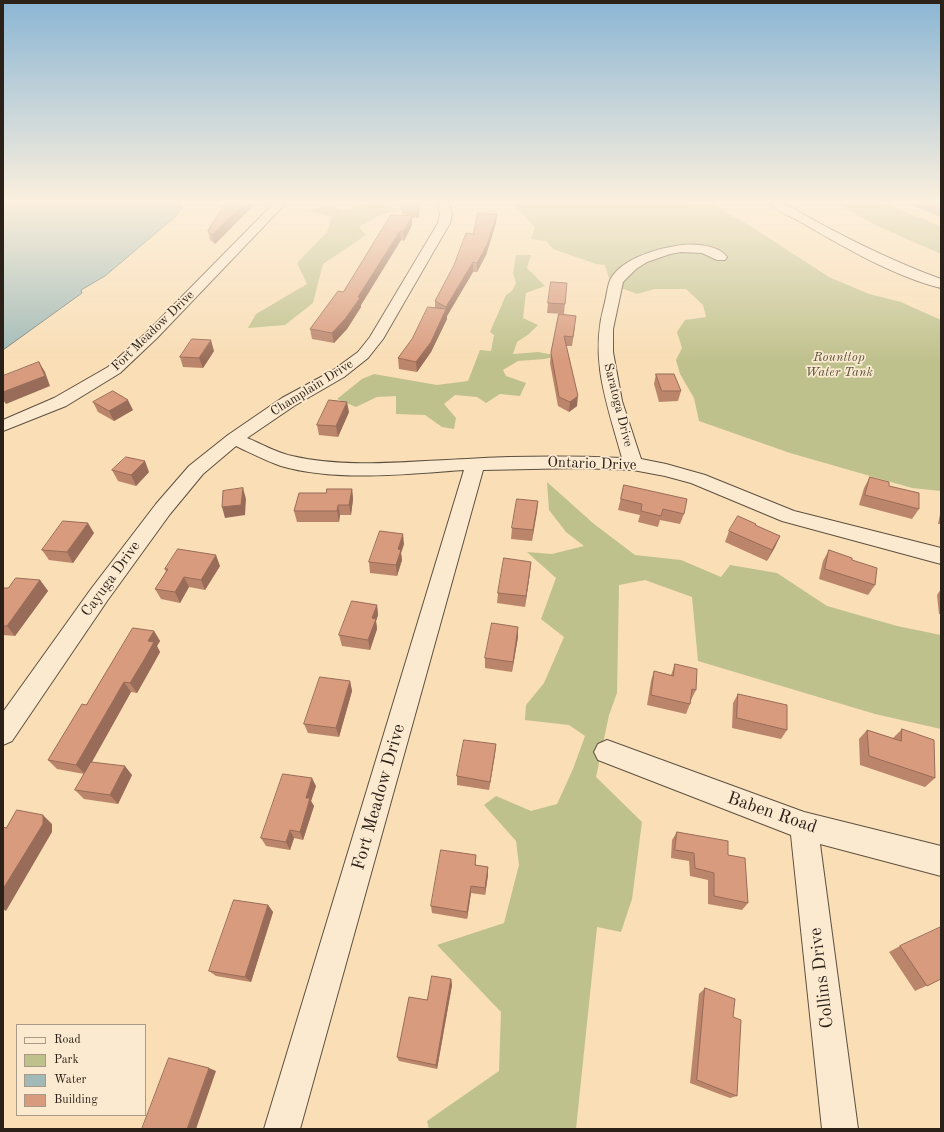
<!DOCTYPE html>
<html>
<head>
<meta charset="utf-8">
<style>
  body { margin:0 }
  #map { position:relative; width:944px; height:1132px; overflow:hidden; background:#f9deb6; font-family:"Old Standard TT",serif }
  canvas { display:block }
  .frame { position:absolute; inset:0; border:4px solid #2b2119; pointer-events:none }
  .legend { position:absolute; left:16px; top:1024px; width:130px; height:92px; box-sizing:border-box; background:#fbead0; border:1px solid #a89a87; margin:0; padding:5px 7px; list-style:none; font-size:12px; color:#2b2119 }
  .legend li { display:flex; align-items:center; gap:8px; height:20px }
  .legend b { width:20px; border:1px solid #a89a87 }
</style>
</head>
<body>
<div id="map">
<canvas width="944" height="1132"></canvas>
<div class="frame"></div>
<ul class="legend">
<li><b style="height:5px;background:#fbead0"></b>Road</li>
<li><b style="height:11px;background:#bfc18d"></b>Park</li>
<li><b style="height:11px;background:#a1bab7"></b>Water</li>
<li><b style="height:11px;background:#d99b7e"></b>Building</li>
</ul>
</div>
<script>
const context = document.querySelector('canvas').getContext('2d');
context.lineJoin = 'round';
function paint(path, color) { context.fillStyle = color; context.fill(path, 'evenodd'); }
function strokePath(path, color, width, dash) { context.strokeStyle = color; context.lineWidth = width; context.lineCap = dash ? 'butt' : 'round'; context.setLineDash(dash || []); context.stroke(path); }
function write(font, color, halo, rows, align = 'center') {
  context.font = font + ' "Old Standard TT",serif'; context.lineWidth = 3.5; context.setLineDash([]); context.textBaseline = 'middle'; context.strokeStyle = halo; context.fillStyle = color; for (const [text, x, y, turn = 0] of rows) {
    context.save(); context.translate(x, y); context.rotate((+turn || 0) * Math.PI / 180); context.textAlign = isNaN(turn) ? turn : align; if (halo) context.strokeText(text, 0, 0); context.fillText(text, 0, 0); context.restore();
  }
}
const green = new Path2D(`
  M361 203H391L394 211 378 216 359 227 366 235 323 264 313 303 285 325 248 328 256 314 307 284 297 263 327 232 332 217 307 210 326 206 347 210Z
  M511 203H687L690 204 711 203 755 229 829 277 869 294 901 302 941 320V491L912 488 790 453 699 421 694 398 680 374 676 360 682 348 677 332 685 320 706 317 703 305 686 289H655L637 294 624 289 612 288 605 265 596 264 553 249 546 241 531 239 535 227Z
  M836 203H883L941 226V254L875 225Z
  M516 255H531L527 268 545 286 526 293 523 318 538 325 529 334 517 342 513 354 538 352 560 356 544 359 518 361 503 370 506 376 526 383 520 396 500 394 486 403 477 397 455 395 444 404 456 418 454 429 442 427 425 415 396 414V396L377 397 356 407 337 399 362 379 374 374 437 385 468 381 480 350 491 351 494 335 490 332 506 295 512 291 516 283 513 273Z
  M547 482 594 524 635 555 681 560 721 577 730 565 777 573 827 606 897 626 941 635V729L875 714 698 661 692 597 645 580 619 585 617 693 609 715 596 777 642 822 632 899 621 932 597 927 576 1129H429L427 1121 499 1071 501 1012 437 945 504 923 519 865 516 841 484 805 496 796 531 811 557 804 573 769 585 736 569 725 525 720 526 705 544 683 564 637 541 619 556 578 527 552 552 554 584 546 566 532 549 510Z`);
const water = new Path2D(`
  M3 203H181L183 205 176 216 105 276 81 290 82 293 3 350Z`);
const minor = new Path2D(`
  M274 203H286L157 338 120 373 66 406 3 431V420L54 398 108 367 147 332Z
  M438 203H449L452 214 450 223 383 339 368 358 344 377 294 406 247 438C262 444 277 453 292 456 348 469 411 461 467 459 519 456 571 456 622 458 608 406 589 360 604 306 606 299 607 290 609 283 617 260 656 249 676 246 690 243 718 244 727 257L725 260H717L702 253 681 252 670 254 647 262 636 269 623 282 613 329V352L622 401 641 459 666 464 705 475 794 511 941 548V564L782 521 691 483 665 476 633 470 580 468 483 470 300 1129H264L464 470C407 474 336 482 281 466 266 461 251 453 236 446L203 474 170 514 107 601 12 741 3 745V712L91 589 156 504 189 466 228 435 282 398 332 371 358 352 370 337 438 223 440 214Z
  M770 203H783C834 232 886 259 941 279V288C895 277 840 245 799 221 790 216 776 211 770 203Z
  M607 740 804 812 941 846V876L820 844 858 1129H822L791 835 598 760 594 752 598 744Z`);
const wall = new Path2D(`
  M226 203H256L215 244 210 240 208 231Z
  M402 203H420L419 218H412V225L404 241 401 240 361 305V307L347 329 334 343 312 339 310 329 343 292 402 215Z
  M905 203H941V217Z
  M496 223 486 255 477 272H473L447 316V319L431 352 417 372 399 369 398 358 435 308V301L473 234Z
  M567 283 564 314 547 313 548 303Z
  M559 314 575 326 572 346H566L577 406 569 412 558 406 550 363 551 353Z
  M214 351 203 368 183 367 180 357Z
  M656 374 681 391 678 401 659 402 654 384Z
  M93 402 133 410 114 421 98 412Z
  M349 412 338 437 319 435 317 425Z
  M112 470 149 472 136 486 118 481Z
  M870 477 889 486 919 509 912 519 859 505 864 488Z
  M624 485 684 514 680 524 660 520 658 527 638 522 640 515 618 510Z
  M352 489 353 499 351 515H340L339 522H297L294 511 326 493Z
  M538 501 532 541 511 539 512 528Z
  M941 509V524H938Z
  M755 525 780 536 775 547 767 561 725 542 729 531Z
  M94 533 73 563 49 560 42 550Z
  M404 544 401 553 402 560 397 576 370 573 369 562Z
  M829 550 875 585 868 595 819 579 823 561Z
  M220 566 205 590 189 587 180 603 161 599 155 589 166 572 165 569Z
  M530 573 525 607 497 603 498 593Z
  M40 580 48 591 15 636 3 635V588H8Z
  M941 589V614H939L937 595Z
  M377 605 378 615 376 621 377 629 370 650 342 646 339 635Z
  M518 627V637L512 672 485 668V658Z
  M154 631 160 641 157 646 160 652 150 670 137 693 131 692 92 762 132 775 118 804 84 799 75 790 84 774 57 769 48 760 86 705Z
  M675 664 696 690 691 700 690 704 686 714 647 705 651 681 654 671 671 675Z
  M350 681 352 691 339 737 308 733 304 724Z
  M738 694 787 730 781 739 732 728 733 703Z
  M902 729 935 778 925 787 860 765 859 739 867 730 893 738Z
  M496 744 495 754 489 790 457 785V776Z
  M316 786 311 801 314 806 303 840 294 838 290 850 266 846 261 838Z
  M677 832 728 855 748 903 742 910 708 904V880L690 876 689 861 671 858 672 840Z
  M476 863V865L488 867V875L485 895 471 893 467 919 432 913 431 906Z
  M268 905 273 912 251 982 216 976 209 971Z
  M900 946 941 979 915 991 889 952Z
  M451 979 452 985 437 1069 399 1061 397 1057 427 1000Z
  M705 988 733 1017 737 1096 730 1098 690 1083 699 994Z`);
const shadedWall = new Path2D(`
  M246 203H256L215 244 212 235Z
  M497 214 496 223 486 255 477 272V263Z
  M412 216V225L404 241 403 232Z
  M400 231 401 240 361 305V307L347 329 334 343 332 333 358 297Z
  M473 262V272L447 316V319L431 352 417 372 416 362 446 311V307Z
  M211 340 214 351 203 368 199 358Z
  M39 362 45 372 50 386 6 404 3 400V392Z
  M578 396 577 406 569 412 570 402Z
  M128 400 133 410 114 421 109 411Z
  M347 402 349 412 338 437 336 426Z
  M145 461 149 472 136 486 131 475Z
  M243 488 246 499 245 515 225 518 222 507Z
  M352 489 353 499 351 515 349 505Z
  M538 501 537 512 532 541 533 530Z
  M338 505 340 515 339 522 337 511Z
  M88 523 94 533 73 563 67 552Z
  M403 534 404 544 401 553 402 560 397 576 396 565 398 549Z
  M780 536 775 547 767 561 772 550Z
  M216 555 220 566 205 590 201 580Z
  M531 562 530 573 525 607 526 596Z
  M184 577 189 587 180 603 175 592Z
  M40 580 48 591 15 636 7 626Z
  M377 605 378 615 376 621 377 629 370 650 368 640 372 618Z
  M518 627V637L512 672 513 662Z
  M154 631 160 641 157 646 160 652 150 670 137 693 130 683 148 641Z
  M350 681 352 691 339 737 336 728Z
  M124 682 131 692 85 774 76 765Z
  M496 744 495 754 489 790 490 782Z
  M125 766 132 775 118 804 110 795Z
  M312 778 316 786 311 801 314 806 303 840 300 832 306 798Z
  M43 815 52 824V832L6 911 3 909V889Z
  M290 830 294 838 290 850 286 842Z
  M488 867V875L485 895V888Z
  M471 886V893L467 919V912Z
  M268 905 273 912 251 982 245 977Z
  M451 979 452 985 437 1069 436 1065Z
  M209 1068 216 1071 196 1129H187Z`);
const building = new Path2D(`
  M226 203H246L212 235 208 231Z
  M402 203H419V209H401Z
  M926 203H941V209Z
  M478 213 497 214 487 245 477 263 473 262 446 307 435 301 454 265 466 233 473 234Z
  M391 215 412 216 403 232 400 231 358 297 360 298 345 319 332 333 310 329 338 291 343 292Z
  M551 282 567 283 565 304 548 303Z
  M428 307 446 309 431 342 416 362 398 358 412 339Z
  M559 314 576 316 573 337 564 336 578 396 570 402 559 397 551 353Z
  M192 339 211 340 199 358 180 357Z
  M39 362 45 376 3 392V376Z
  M656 374H674L681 391H662Z
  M113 391 128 400 109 411 93 402Z
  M329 400 347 402 336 426 317 425Z
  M126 457 145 461 131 475 112 470Z
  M870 477 889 482V486L919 493V509L865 495Z
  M624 485 687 499 684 514 663 509 661 516 641 511 642 504 621 499Z
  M243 488 241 505 222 507 223 491Z
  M327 489H352L349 505H338L337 511H294L299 493H326Z
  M517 499 538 501 533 530 512 528Z
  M738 516 756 524 755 525 780 536 772 550 729 531Z
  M63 521 88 523 67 552 42 550Z
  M380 531 403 534 398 549 401 550 396 565 369 562Z
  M178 549 216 555 201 580 184 577 175 592 155 589 168 569H165Z
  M829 550 852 558V560L877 568 875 585 825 569Z
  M504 558 531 562 526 596 498 593Z
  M16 578 40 580 7 626H3V588H8Z
  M352 601 377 605 372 618 376 619 368 640 339 635Z
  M492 623 518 627 513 662 485 658Z
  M133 628 154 631 148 641 154 642 144 660 130 683 124 682 76 765 48 760 82 704 86 705Z
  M675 664 697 669 696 690 692 689 690 704 651 695 654 671 673 676Z
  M320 677 350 681 336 728 304 724Z
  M738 694 787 705V730L737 718Z
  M902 729 934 740 935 778 869 756 867 730 901 741Z
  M464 740 496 744 490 782 457 776Z
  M91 762 125 766 110 795 75 790Z
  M283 774 312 778 306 798H310L300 832 290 830 286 842 261 838Z
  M17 810 43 815V824L3 889V827L6 828Z
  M677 832 728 841V855L745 858 748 903 714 896V873L695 868 694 853 675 850Z
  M441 850 476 855 475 865 488 867 485 888 471 886 467 912 431 906Z
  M234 900 268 905 245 977 209 971Z
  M941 927V979L927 986 900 946Z
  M432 976 451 979 436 1065 397 1057 409 997 427 1000Z
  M705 988 735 999 733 1017 741 1020 737 1096 697 1080Z
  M169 1058 209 1068 187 1129H142Z`);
const farStreetnames = [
  ["Fort Meadow Drive",153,331,-44],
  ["Champlain Drive",312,388,-32],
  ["Saratoga Drive",618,405,76]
];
const farParknames = [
  ["Rounttop",839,358],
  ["Water Tank",839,373]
];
const streetNames = [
  ["Ontario Drive",592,464,2],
  ["Cayuga Drive",111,579,-54]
];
const nearStreetnames = [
  ["Fort Meadow Drive",379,797,-74],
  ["Baben Road",772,813,19],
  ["Collins Drive",822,978,-97]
];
paint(green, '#bfc18d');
paint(water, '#a1bab7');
strokePath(water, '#727d78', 1);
strokePath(minor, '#5e5040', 2);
paint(minor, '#fbead0');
paint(wall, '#bb856c');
paint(shadedWall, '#986c58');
paint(building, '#d99b7e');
strokePath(building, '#986c58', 1);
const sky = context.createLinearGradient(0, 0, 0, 361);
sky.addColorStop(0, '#8bb6d4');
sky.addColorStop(0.56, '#fcf0de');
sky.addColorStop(1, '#fcf0de00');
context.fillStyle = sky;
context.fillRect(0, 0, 944, 361);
write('13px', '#2b2119', '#fbead0', farStreetnames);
write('italic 13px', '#57513c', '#fbead0', farParknames);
write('15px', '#2b2119', '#fbead0', streetNames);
write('18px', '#2b2119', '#fbead0', nearStreetnames);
</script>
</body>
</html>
